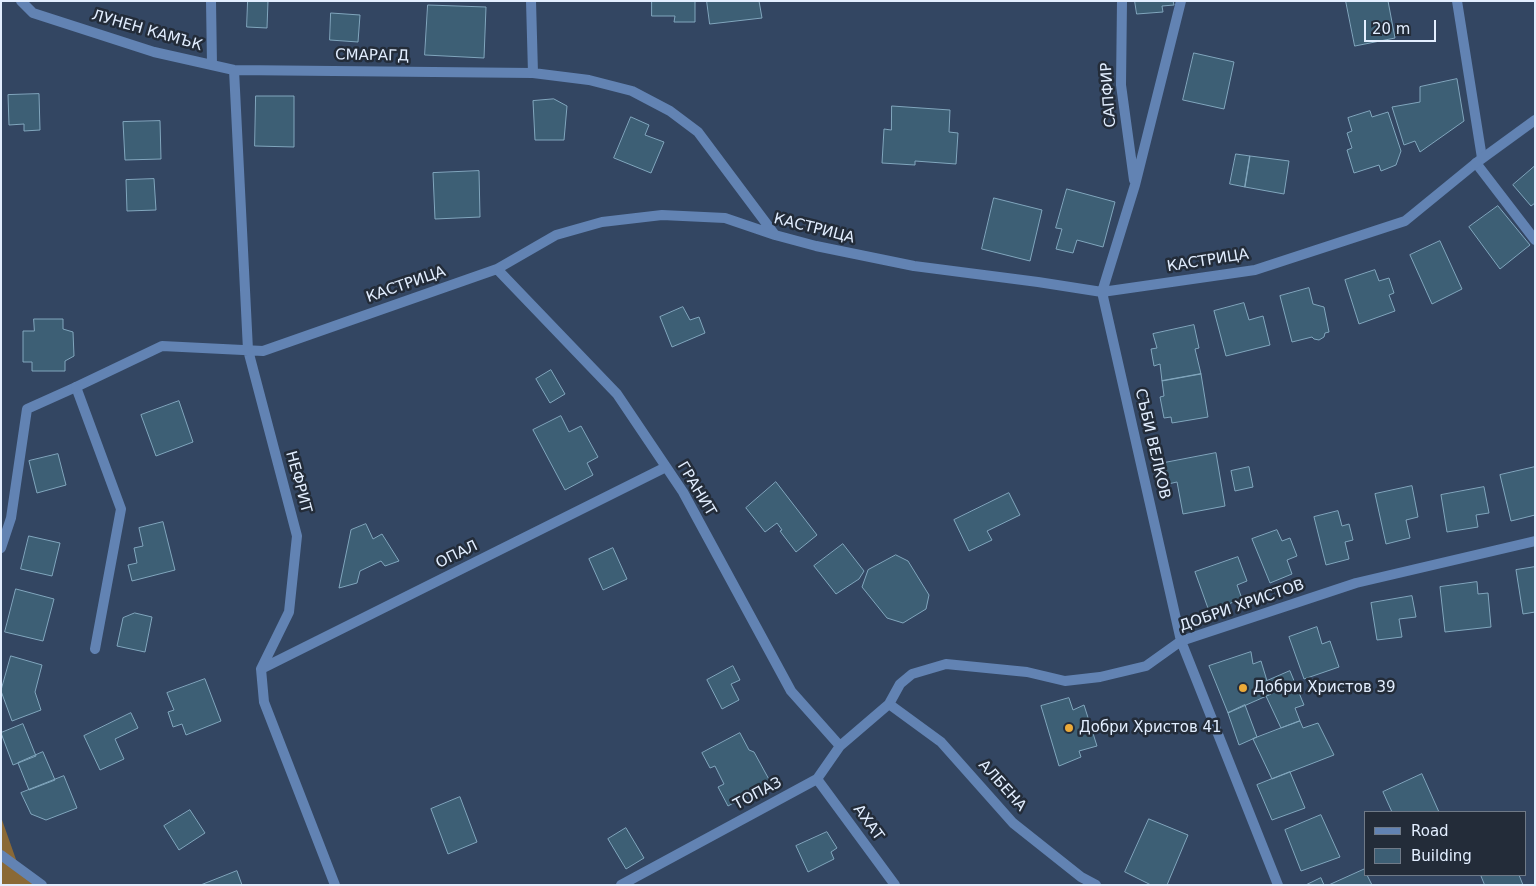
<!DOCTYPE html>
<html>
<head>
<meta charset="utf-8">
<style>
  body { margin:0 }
  #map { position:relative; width:1536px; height:886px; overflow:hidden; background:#334662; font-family:"DejaVu Sans",sans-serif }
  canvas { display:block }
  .frame { position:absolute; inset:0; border:2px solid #e2eeff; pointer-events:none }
  .legend { position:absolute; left:1364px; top:811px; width:162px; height:65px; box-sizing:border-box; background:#232c39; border:1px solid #6f7a88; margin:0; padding:6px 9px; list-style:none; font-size:15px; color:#e2eeff }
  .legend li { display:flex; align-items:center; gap:10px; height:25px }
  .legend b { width:25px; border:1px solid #6f7a88 }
  .scale { position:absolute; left:1364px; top:20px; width:72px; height:22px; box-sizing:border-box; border:2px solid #e2eeff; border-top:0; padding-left:6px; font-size:15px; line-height:18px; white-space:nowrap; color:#e2eeff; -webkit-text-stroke:4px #232c39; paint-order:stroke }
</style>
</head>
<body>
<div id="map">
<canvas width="1536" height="886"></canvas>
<div class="frame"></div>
<ul class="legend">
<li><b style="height:6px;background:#6283b3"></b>Road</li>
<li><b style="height:14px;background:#3d5f75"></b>Building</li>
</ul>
<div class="scale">20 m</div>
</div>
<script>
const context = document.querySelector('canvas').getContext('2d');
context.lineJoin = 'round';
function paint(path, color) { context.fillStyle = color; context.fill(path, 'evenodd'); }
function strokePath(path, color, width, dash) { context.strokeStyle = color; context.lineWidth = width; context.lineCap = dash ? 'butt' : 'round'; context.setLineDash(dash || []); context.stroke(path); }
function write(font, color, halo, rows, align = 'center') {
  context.font = font + ' "DejaVu Sans",sans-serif'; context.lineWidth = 5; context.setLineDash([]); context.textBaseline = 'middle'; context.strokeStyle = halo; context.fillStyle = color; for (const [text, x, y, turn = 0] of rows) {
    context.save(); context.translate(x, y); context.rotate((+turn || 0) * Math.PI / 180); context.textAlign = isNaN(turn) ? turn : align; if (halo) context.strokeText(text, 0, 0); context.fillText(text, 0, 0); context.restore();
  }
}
const green = new Path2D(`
  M1 817 19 868 42 885H1Z`);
const building = new Path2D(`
  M248 1H268L267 28 247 27Z
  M652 1H695V22H674L675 16H652Z
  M707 1H759L762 18 710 24Z
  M1135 1H1173L1174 5 1162 6 1163 12 1137 14Z
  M1346 1H1388L1395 38 1355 46Z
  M428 5 486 7 484 58 425 55Z
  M331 13 360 15 358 42 330 40Z
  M1194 53 1234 62 1224 109 1183 100Z
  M1457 79 1464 121 1420 152 1415 141 1404 145 1392 107 1420 102V87Z
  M39 94 40 130 24 131V124L9 125 8 95Z
  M256 96H294V147L255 146Z
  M554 99 567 106 564 140H535L533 101Z
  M892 106 950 110 949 132 958 133 956 164 915 161V165L882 163 884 129 891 130Z
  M1370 111 1372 117 1388 112 1401 151 1396 165 1381 171 1379 165 1354 173 1347 150 1352 148 1347 133 1352 131 1348 118Z
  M631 117 649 125 645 135 664 142 651 173 614 158Z
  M160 121 161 159 125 160 123 122Z
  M1236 154 1250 156 1245 187 1230 184Z
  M1250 156 1289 161 1284 194 1245 187Z
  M1535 166V203L1531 206 1513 185Z
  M479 171 480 217 435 219 433 173Z
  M154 179 156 210 127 211 126 180Z
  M1067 189 1115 202 1103 247 1077 240 1073 253 1056 249 1062 229 1056 228Z
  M994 198 1042 210 1030 261 982 249Z
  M1498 206 1530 245 1500 269 1469 227Z
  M1440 241 1462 289 1432 304 1410 255Z
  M1375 270 1379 281 1389 278 1394 293 1389 295 1395 311 1359 324 1345 280Z
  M1309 288 1313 304 1324 307 1329 332 1325 333 1324 337 1319 340 1314 339 1312 337 1292 342 1280 296Z
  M1244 303 1249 320 1263 316 1270 345 1226 356 1214 311Z
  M683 307 690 320 699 317 705 333 672 347 660 317Z
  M34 319H63V329L73 332 74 356 65 361V371H32V362H23V331H34Z
  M1194 325 1199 348 1195 349 1201 374 1162 381 1160 364 1154 366 1151 349 1157 348 1153 334Z
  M551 370 565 394 550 403 536 379Z
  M1201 374 1208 417 1172 423 1171 417 1164 418 1160 397 1164 396 1162 381Z
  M179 401 193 442 156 456 141 415Z
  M561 416 569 432 581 426 598 457 587 463 593 475 565 490 533 430Z
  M1216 453 1225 506 1183 514 1177 482 1168 484 1164 463Z
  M58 454 66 485 37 493 29 461Z
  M1249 467 1253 487 1235 491 1231 471Z
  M1535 467V515L1511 521 1500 475Z
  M776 482 817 535 796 552 780 531 782 530 777 523 765 532 746 508Z
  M1412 486 1418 517 1406 520 1410 538 1386 544 1375 494Z
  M1484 487 1489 513 1476 515 1478 527 1447 532 1441 495Z
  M1009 493 1020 515 987 531 992 540 969 551 954 520Z
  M1338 511 1342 526 1349 524 1353 540 1345 542 1349 559 1326 565 1314 517Z
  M163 522 175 570 132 581 128 565 137 563 134 548 143 546 139 528Z
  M366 524 373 539 382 534 399 561 385 566 381 561 360 571 357 583 339 588 351 530Z
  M1277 530 1282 541 1290 538 1297 556 1287 560 1292 574 1270 583 1252 539Z
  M29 536 60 543 52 576 21 569Z
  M843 544 864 571 859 579 836 594 814 566Z
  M613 548 627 579 603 590 589 559Z
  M896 555 908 561 929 595 926 609 903 623 887 618 862 587 868 570Z
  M1238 557 1247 581 1237 585 1242 599 1209 611 1195 572Z
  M1535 567V612L1523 614 1516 570Z
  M1477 582 1478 594 1488 593 1491 627 1445 632 1440 587Z
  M16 589 54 599 43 641 5 632Z
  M1412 596 1416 617 1399 619 1402 637 1377 640 1371 603Z
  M135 613 152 617 145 652 117 646 123 618Z
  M1317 627 1322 644 1330 641 1339 667 1304 679 1289 637Z
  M1251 652 1253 664 1261 661 1271 694 1228 713 1209 666Z
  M11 656 42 665 35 692 41 710 12 721 1 691Z
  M733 666 740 680 731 684 739 700 722 709 707 680Z
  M1290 671 1304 705 1295 708 1300 721 1281 728 1266 696 1271 694 1267 681Z
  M205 679 221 721 186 735 182 724 173 727 168 712 174 710 167 693Z
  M1069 698 1073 710 1084 705 1097 746 1079 751 1081 757 1059 766 1041 706Z
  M1245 705 1257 737 1239 745 1228 713Z
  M131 713 138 728 115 739 124 759 100 770 84 736Z
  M1300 721 1303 728 1318 723 1334 755 1272 779 1253 739Z
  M23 724 36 756 13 765 1 733Z
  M740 733 749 750 754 752 771 783 728 806 718 787 724 784 715 766 710 768 702 753Z
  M43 752 55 780 29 790 18 763Z
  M1290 772 1305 808 1272 820 1257 785Z
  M1422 774 1439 812H1392L1383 792Z
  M64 776 77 808 46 820 31 814 21 793Z
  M460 797 477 842 448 854 431 809Z
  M190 810 205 833 179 850 164 826Z
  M1321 815 1340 857 1301 871 1285 830Z
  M1149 819 1188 835 1167 885H1151L1125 872Z
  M626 828 644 858 626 869 608 839Z
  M827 832 837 848 831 852 834 859 808 872 796 846Z
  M1365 869V875H1367L1372 885H1329Z
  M237 871 242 885H201Z
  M1481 875H1519L1523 885H1485Z
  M1321 878 1324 885H1306Z`);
const service = new Path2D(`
  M1457 1 1482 158
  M1476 163 1535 240
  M1 548 11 518 27 409 76 387 121 509 95 649`);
const minor = new Path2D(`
  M21 1 33 13 154 52 234 70 533 73 589 80 632 91 670 111 698 132 775 235
  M211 1 212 65
  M531 1 533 73
  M1122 1 1121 85 1134 180
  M1181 1 1135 185 1102 292 1181 641 1278 885
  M234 70 248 350 297 536 289 612 261 669 264 702 335 885
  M497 269 617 394 683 492 791 691 840 746
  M76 387 162 346 263 351 497 269 556 235 602 222 662 215 725 218 775 235 816 246 914 266 1038 282 1102 292 1255 270 1405 221 1476 163 1535 120
  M261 669 666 467
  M889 704 941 742 1013 823 1081 877 1096 885
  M817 779 895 885
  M1 855 42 885
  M621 885 817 779 840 746 889 704 900 684 912 674 946 664 1027 672 1065 681 1100 677 1146 666 1181 641 1356 583 1535 541`);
const markers = [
  [1243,688,5,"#ebaa39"],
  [1069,728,5,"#ebaa39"]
];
const streetNames = [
  ["ЛУНЕН КАМЪК",147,31,16],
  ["СМАРАГД",372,56,1],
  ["САПФИР",1109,95,-94],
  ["КАСТРИЦА",814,229,14],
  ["КАСТРИЦА",1208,261,-9],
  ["КАСТРИЦА",406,285,-19],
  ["СЪБИ ВЕЛКОВ",1152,444,77],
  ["НЕФРИТ",298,482,75],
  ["ГРАНИТ",696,489,59],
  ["ОПАЛ",457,555,-26],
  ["ДОБРИ ХРИСТОВ",1242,606,-19],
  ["АЛБЕНА",1002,786,48],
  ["ТОПАЗ",758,794,-28],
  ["АХАТ",868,823,54]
];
const poiNames = [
  ["Добри Христов 39",1253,688],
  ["Добри Христов 41",1079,728]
];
paint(green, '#8a6936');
paint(building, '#3d5f75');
strokePath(building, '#81a6bd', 1);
strokePath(service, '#6283b3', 10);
strokePath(minor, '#6283b3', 10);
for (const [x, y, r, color] of markers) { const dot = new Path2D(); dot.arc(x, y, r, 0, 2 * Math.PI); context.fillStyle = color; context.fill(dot); strokePath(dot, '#232c39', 2); }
write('15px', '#e2eeff', '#232c39', streetNames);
write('15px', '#e2eeff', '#232c39', poiNames, 'left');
</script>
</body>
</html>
